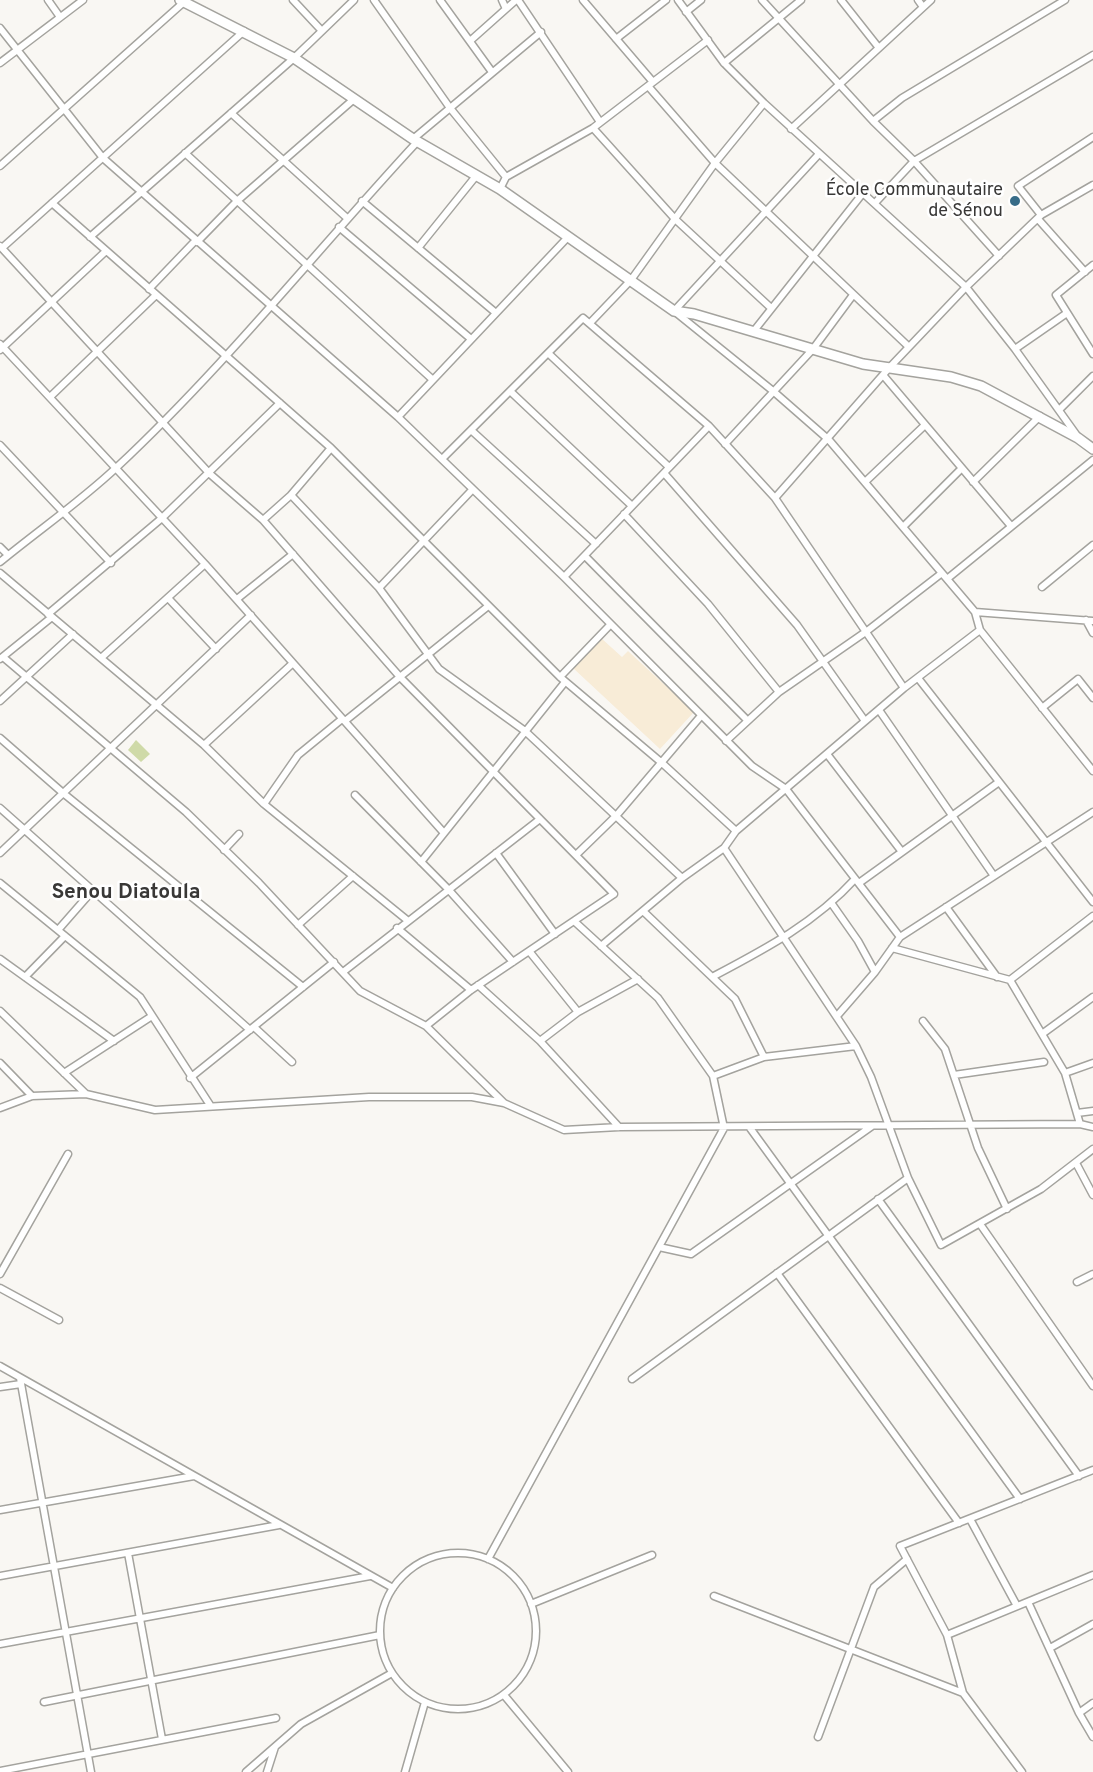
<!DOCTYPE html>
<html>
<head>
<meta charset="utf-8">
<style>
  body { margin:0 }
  canvas { display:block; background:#f9f7f3 }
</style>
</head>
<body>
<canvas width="1093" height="1772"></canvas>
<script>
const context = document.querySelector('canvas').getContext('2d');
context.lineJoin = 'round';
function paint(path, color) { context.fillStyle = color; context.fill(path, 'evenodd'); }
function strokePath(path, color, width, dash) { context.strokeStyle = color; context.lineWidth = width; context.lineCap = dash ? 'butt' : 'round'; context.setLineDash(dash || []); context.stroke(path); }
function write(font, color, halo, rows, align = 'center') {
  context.font = font + ' Overpass,sans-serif'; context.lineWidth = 5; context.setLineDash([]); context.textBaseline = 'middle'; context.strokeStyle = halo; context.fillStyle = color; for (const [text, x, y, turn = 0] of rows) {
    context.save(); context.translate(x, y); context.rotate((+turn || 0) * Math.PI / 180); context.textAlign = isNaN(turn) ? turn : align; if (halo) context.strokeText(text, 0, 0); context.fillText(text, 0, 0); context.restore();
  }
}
const commercial = new Path2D(`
  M601 638 622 657 628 651 694 712 660 749 573 668Z`);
const green = new Path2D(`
  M136 740 150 754 141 762 128 750Z`);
const street = new Path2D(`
  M48 0 60 17
  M293 0 322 31
  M374 0 450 108 506 177
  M440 0 492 72
  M502 0 506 9
  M518 0 600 122
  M583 0 653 82
  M678 0 724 63 764 103 966 287 1015 349 1078 437
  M762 0 873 121 914 161 999 256
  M841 0 879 48
  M918 0 923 7
  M686 12 701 0
  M0 28 103 158 398 417 564 577 752 766 786 789 900 937
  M616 39 666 0
  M470 41 516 0
  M0 63 83 0
  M724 63 801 0
  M648 86 715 163 909 347
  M231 113 347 218
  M873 121 902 98 1065 0
  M593 128 675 219 771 308
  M791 129 931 0
  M413 139 541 32
  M185 153 433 380
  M819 154 674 311 773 391 829 440 975 612 980 630 1093 771
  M0 166 184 2
  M500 189 506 177 593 128 708 40
  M362 201 496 313
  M52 203 331 448 560 677 662 763 736 831
  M875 203 914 161 1093 55
  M1041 215 1018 186 1093 137
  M1038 219 1085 272
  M339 227 471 339
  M90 237 294 58 354 0
  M197 242 237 201 354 99
  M0 246 210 474 263 520 400 677 614 894 471 990 426 1026
  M2 248 244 31
  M418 248 476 176
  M1093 265 1056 295 1093 354
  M149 289 195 241
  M590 323 631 280 715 163 764 103
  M753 332 863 193
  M0 344 205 564 444 833
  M1015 349 1067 313
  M0 350 106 251
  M548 353 669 467
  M883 375 1011 526
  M510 391 632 506
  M50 397 156 295
  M1060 409 1093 376
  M398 417 568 237
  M471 430 596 544
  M725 444 813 349 853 295
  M0 445 111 563
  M331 448 291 495 379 588 439 669 525 731 682 878
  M442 459 583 318 709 426 775 498
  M664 473 797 625 865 721
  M865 482 925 425
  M973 482 1040 416
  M624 514 708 604 779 692
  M263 520 291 495
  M903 527 962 468
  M0 547 8 555
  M585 556 747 720
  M0 562C39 530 81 501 117 467 225 366 317 250 417 142
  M0 573 204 745 264 804 407 920
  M564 577 709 426
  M947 579 1093 460
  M1042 587 1093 545
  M379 588 472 490
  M168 598 216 649
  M237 599 293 554
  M975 612 1093 621
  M48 614 162 518 280 403
  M1086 620 1093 633
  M3 657 186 812 259 883 360 991 426 1026 504 1103
  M101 658 205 564
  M0 659 52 617
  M560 677 610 625
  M918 678 1093 902
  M904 688 775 498 889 368 966 287 1041 215 1093 185
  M0 701 73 634
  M1042 708 1078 679 1093 698
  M879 710 994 876
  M345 721 487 607
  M0 738 63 793 303 987
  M726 741 779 692 867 631 942 573
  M204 745 293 663
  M827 754 902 852
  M355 795 448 889 513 962
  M264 804 298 755 342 719
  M0 808 250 1030
  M724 848 856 1046 871 1077 908 1178 941 1245 1041 1189 1093 1149
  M224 850 239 834
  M0 853 251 615
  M496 853 555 934
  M576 855 616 816 700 717
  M421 862 565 682
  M0 883 140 997 210 1105
  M859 883 999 782
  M832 904 858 941 875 972
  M946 907 997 977
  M643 911 735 999 764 1057
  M298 925 353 876
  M397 928 471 990
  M58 930 93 890
  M601 946 682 878 724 848 736 831 904 688 980 630
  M892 948 1010 980 1065 1073 1080 1124
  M529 951 578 1012
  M0 959 114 1041
  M343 972 540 819
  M25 977 65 936
  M712 977C765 949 815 923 855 879
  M1010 980 1093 916
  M478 985 540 1041 619 1127
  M0 1011 86 1094
  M837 1016 875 972 900 937 1093 812
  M923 1021 945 1049 978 1148 1007 1209
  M254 1027 292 1062
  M1042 1034 1093 997
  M540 1041 578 1012 638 979
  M0 1063 32 1096
  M64 1073 152 1016
  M1065 1073 1093 1063
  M954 1075 1044 1062
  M713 1076 764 1057 856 1046
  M190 1078 334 962
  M0 1108 32 1096 86 1094 155 1110 369 1097H472L504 1103 564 1130 619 1127 1080 1124 1093 1127
  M1077 1113 1093 1111
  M750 1128 1020 1499
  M1076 1163 1093 1195
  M878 1199 1079 1476
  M980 1224 1093 1386
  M659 1247 691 1254 872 1126
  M777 1273 959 1523
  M0 1274 68 1154
  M1077 1282 1093 1274
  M0 1288 59 1320
  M0 1366 393 1588
  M20 1378 91 1772
  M632 1379 908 1178
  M0 1387 21 1384
  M0 1510 194 1476
  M970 1519 1017 1606
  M380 1631a78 78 0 1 1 156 0a78 78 0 1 1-156 0Z
  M128 1553 162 1739
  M488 1559 724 1128 713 1076 658 998 574 921
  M0 1576 279 1525
  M714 1596 963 1693
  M1028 1602 1079 1713 1093 1737
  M531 1604 652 1555
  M947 1635 1093 1575
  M0 1644 370 1576
  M1050 1648 1093 1624
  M504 1695 568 1772
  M44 1702 380 1635
  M1079 1713 1093 1703
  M818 1737 874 1587 907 1559
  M0 1771 276 1718
  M246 1772 301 1724 392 1673
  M267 1772 275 1747
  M405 1772 425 1702
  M1022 1772 963 1693 947 1635 900 1546 1093 1470`);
const secondary = new Path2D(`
  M180 0 294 58 413 139 500 189 674 311 694 314 863 364 951 377 981 386 1078 438 1093 449`);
const markers = [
  [1015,201,6,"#376c88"]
];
const poiNames = [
  ["École Communautaire",1003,191],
  ["de Sénou",1003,212]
];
const quarterNames = [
  ["Senou Diatoula",126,894]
];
paint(commercial, '#f8ecd7');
paint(green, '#cfdaa8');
strokePath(street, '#a4a39e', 9);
strokePath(secondary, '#a4a39e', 12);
strokePath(street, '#fff', 6);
strokePath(secondary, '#fff', 9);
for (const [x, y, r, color] of markers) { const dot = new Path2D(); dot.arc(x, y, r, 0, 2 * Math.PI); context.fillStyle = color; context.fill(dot); strokePath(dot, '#fff', 2); }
write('18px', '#393837', '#fff', poiNames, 'right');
write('bold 21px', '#393837', '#fff', quarterNames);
</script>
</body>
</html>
